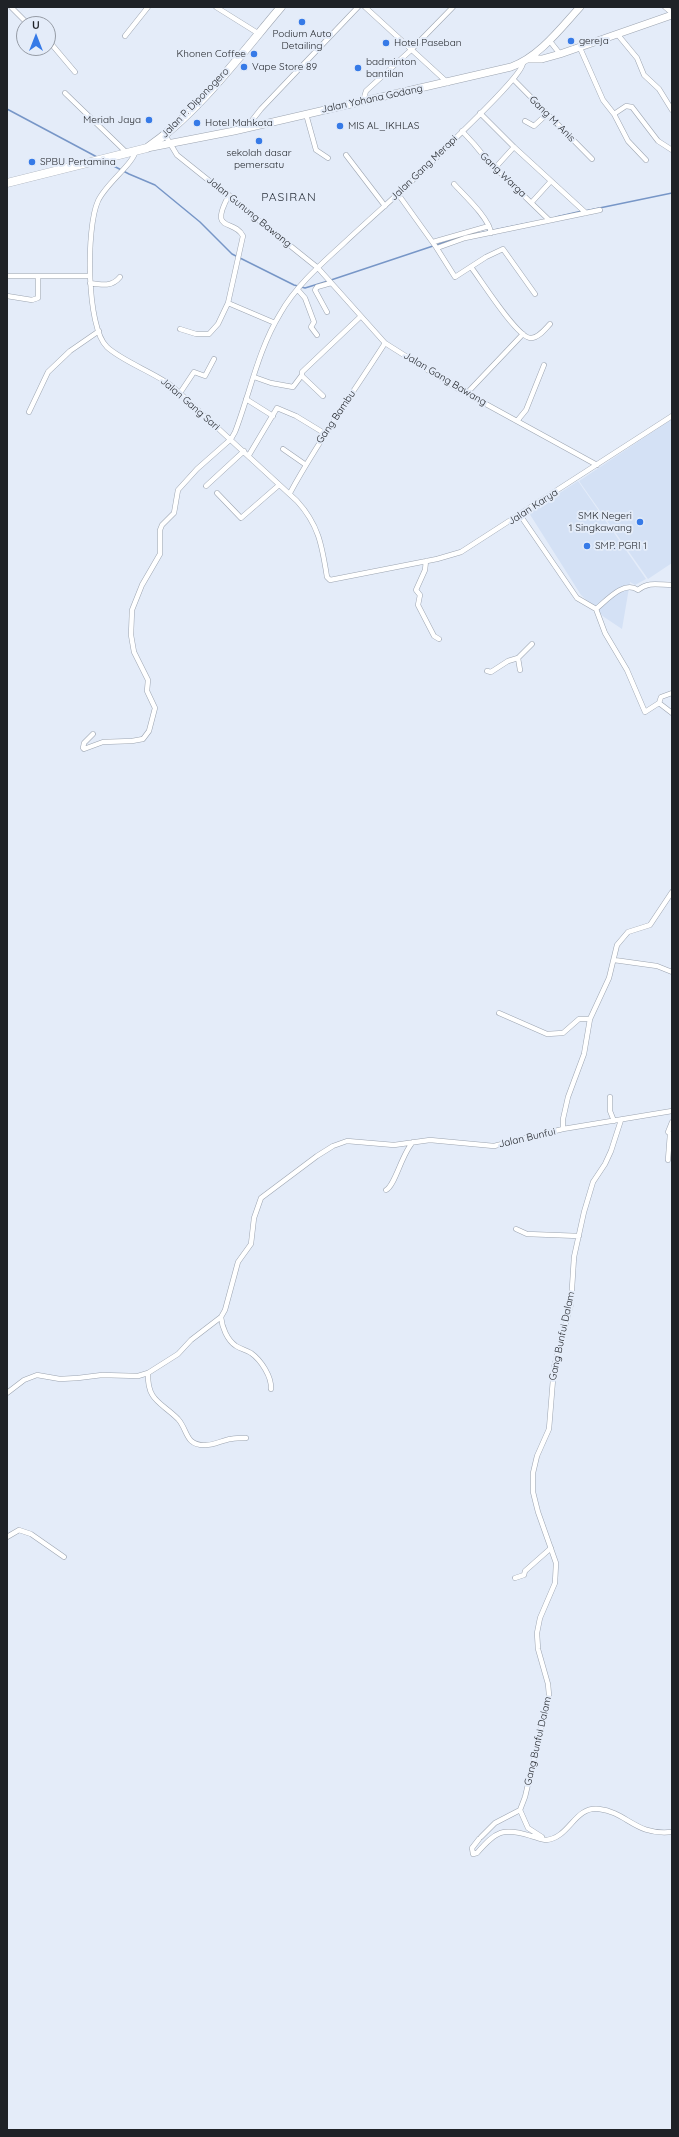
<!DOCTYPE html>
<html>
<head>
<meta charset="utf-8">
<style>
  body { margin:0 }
  #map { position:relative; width:679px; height:2137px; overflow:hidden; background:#e4ecf9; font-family:Quicksand,sans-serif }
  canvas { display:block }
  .frame { position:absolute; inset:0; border:8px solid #1f2227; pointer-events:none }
  .north { position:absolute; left:16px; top:16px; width:40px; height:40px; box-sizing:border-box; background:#e4ecf9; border:1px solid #959ba5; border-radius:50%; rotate:0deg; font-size:11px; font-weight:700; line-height:16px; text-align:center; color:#1f2227 }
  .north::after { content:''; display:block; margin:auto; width:14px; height:18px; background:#367ae7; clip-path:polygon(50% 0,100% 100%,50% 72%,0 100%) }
</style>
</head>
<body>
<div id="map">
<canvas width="679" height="2137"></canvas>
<div class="frame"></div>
<div class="north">U</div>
</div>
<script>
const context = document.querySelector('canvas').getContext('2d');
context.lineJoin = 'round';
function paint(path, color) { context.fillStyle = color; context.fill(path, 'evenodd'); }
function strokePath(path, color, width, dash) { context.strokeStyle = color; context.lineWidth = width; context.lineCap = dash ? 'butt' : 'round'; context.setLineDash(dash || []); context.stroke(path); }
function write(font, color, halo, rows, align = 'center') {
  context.font = font + ' Quicksand,sans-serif'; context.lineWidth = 4; context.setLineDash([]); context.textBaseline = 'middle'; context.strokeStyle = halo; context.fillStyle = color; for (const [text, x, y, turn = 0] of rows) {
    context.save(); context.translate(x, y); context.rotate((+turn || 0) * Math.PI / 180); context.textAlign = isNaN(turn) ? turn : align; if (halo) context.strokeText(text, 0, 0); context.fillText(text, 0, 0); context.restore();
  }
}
const built = new Path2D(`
  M672 419V563L648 579 579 481Z
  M578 481 646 579 635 585 630 582 622 629 604 617 581 595 529 513Z`);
const stream = new Path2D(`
  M7 109 97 157
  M106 162 129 174 155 185 200 222 232 254 294 285 305 288 328 281
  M585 211 672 193
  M556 217 582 211
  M331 280 460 237 529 223`);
const street = new Path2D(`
  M11 7 28 24
  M216 7 256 32
  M365 7 448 83
  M665 7 672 13
  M618 35 637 58 644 75 659 89 672 110
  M125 36 148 7
  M48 40 75 72
  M549 40 560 54
  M580 48 603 100 614 114 628 141 646 160
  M513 79 592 159
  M65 93 127 153
  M363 101 366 91 411 50 453 7
  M480 113 514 147 586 213
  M306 114 316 150 328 158
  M614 114 626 106 632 107 658 141 672 150
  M525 121 534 126 547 114
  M246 128 261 109 358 7
  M462 131 474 144 488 161 549 220
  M165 135 177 155 318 268 385 343 453 386 597 465
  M136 150C133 165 106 183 98 201 86 227 86 327 107 347 122 361 153 372 172 386L297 501C319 525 322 546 327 577L330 580 437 559 461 552 672 416
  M346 155 385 206
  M495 168 514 147
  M454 184C465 196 489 218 491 233
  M398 194 436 247 455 277 486 257 503 249 535 294
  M229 195C208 234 234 218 243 236L228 303 275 323
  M532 202 551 181
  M433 242 489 226
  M437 248 465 238 600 210
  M471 267C481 280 516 336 530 338 538 339 546 328 550 324
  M7 276H90
  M90 283C102 285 112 287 120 277
  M298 290 305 298 314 322 311 327 317 335
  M7 296 32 300 38 298V277
  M327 312 315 290 317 287 331 283
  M180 329 196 334H209L218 324 228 303
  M254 377 271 383 293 387 302 375
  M180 393 194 372 205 376 214 359
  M467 393 523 334
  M323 396 302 376V372L360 317
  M246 399 273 416
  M29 412 48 372 70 351 99 331
  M517 421 526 410 544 365
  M283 449 306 465
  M249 455 277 408 296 416 324 433
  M206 486 244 451
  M217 493 241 518 279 485
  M290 493C318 441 353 393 385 343
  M520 515 577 598 596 609 605 633 627 670 645 712 659 703 672 713
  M426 561 425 570 416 590 420 595 418 605 434 636 439 639
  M596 609C607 600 624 580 638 590 649 581 659 585 672 585
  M518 658 520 670
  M487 671 491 672 508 661 518 658 532 644
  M659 703 661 697 672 693
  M93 734 84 743 83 748 84 749 103 742 132 741 143 739 149 731 155 708 147 691 148 680 134 652 131 635 132 610 142 585 160 554V530L162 525 174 513 178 490 197 469 231 439 235 432C250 393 258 350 280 314 295 287 320 265 343 244 378 211 415 180 449 145 461 132 522 76 523 63
  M614 960 657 966 672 972
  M499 1013 547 1034 563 1033 579 1019H590
  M610 1097V1111L614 1121
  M672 1122 668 1132 672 1135
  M563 1129V1119L568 1097 584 1054 590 1019 609 978 617 945 628 932 650 925 672 892
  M668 1160 670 1134
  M386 1190C395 1186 402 1153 413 1142
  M516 1229 527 1234 579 1236
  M221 1317C222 1327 227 1340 236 1346 241 1349 246 1350 251 1353 261 1360 272 1377 271 1389
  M148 1373C147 1401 161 1402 178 1419 188 1430 185 1445 204 1445 213 1446 222 1440 231 1439 236 1438 241 1438 246 1438
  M7 1393 24 1380 37 1375 60 1379 78 1378 102 1375 138 1376 148 1373 178 1354 191 1340 221 1317 225 1310 238 1262 251 1244 254 1218 261 1198 317 1156 333 1146 347 1141 394 1145 430 1140 494 1146 563 1129 672 1111
  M7 1537 19 1530 31 1534 64 1557
  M515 1578 524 1575 525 1571 551 1548
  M520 1810 528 1828 542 1837
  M481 1837 495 1823 520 1810 525 1797 549 1695 548 1684 538 1649 537 1633 540 1618 555 1583 556 1563 538 1512 533 1492V1473L537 1456 549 1429 554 1367 571 1304 574 1257 584 1212 593 1182 605 1164 611 1151 621 1120
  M479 1839 472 1848 473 1854 477 1853C496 1831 503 1827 531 1836 535 1837 542 1840 546 1840 570 1838 574 1806 599 1809 627 1812 635 1836 672 1832`);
const secondary = new Path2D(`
  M528 59H542L560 54 672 15
  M147 148 234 131 511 67C539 57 560 29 580 7`);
const primary = new Path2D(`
  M7 183 147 148C198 113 241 54 281 7`);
const markers = [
  [302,22,4,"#367ae7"],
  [571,41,4,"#367ae7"],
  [386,43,4,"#367ae7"],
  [254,54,4,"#367ae7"],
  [244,67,4,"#367ae7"],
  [358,68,4,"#367ae7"],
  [149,120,4,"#367ae7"],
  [197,123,4,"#367ae7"],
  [340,126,4,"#367ae7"],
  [259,141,4,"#367ae7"],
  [32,162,4,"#367ae7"],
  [640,522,4,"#367ae7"],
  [587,546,4,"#367ae7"]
];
const poiNames = [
  ["Podium Auto",302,34,"center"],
  ["Detailing",302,46,"center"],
  ["gereja",579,41],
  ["Hotel Paseban",394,43],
  ["Khonen Coffee",246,54,"right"],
  ["badminton",366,62],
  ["bantilan",366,74],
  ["Vape Store 89",252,67],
  ["Meriah Jaya",141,120,"right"],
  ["Hotel Mahkota",205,123],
  ["MIS AL_IKHLAS",348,126],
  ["sekolah dasar",259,153,"center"],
  ["pemersatu",259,165,"center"],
  ["SPBU Pertamina",40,162],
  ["SMK Negeri",632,516,"right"],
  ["1 Singkawang",632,528,"right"],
  ["SMP. PGRI 1",595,546]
];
const streetNames = [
  ["Jalan Yohana Godang",372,99,-12],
  ["Jalan P. Diponogero",195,103,-46],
  ["Gang M. Anis",552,119,45],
  ["Jalan Gang Merapi",424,168,-44],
  ["Gang Warga",503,175,44],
  ["Jalan Gunung Bawang",249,212,39],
  ["Jalan Gang Bawang",445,379,31],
  ["Jalan Gang Sari",190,404,41],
  ["Gang Bambu",336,417,-56],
  ["Jalan Karya",533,507,-33],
  ["Jalan Bunfui",527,1138,-13],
  ["Gang Bunfui Dalam",562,1336,-78],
  ["Gang Bunfui Dalam",538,1741,-77]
];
const quarterNames = [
  ["PASIRAN",289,197]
];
paint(built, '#d4e1f5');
strokePath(stream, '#7796c7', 1.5);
strokePath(street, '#9ca4b0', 5.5);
strokePath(secondary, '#9ca4b0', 8);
strokePath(primary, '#9ca4b0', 9);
strokePath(street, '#fff', 4.5);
strokePath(secondary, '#fff', 7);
strokePath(primary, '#fff', 8);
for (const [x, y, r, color] of markers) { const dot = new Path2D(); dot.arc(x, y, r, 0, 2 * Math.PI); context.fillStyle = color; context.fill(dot); strokePath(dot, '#e4ecf9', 1.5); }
write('10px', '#1f2227', '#e4ecf9', poiNames, 'left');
write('10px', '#1f2227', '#e4ecf9', streetNames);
context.letterSpacing = '1px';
write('12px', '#2b323c', '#e4ecf9', quarterNames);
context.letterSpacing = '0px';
</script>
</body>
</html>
